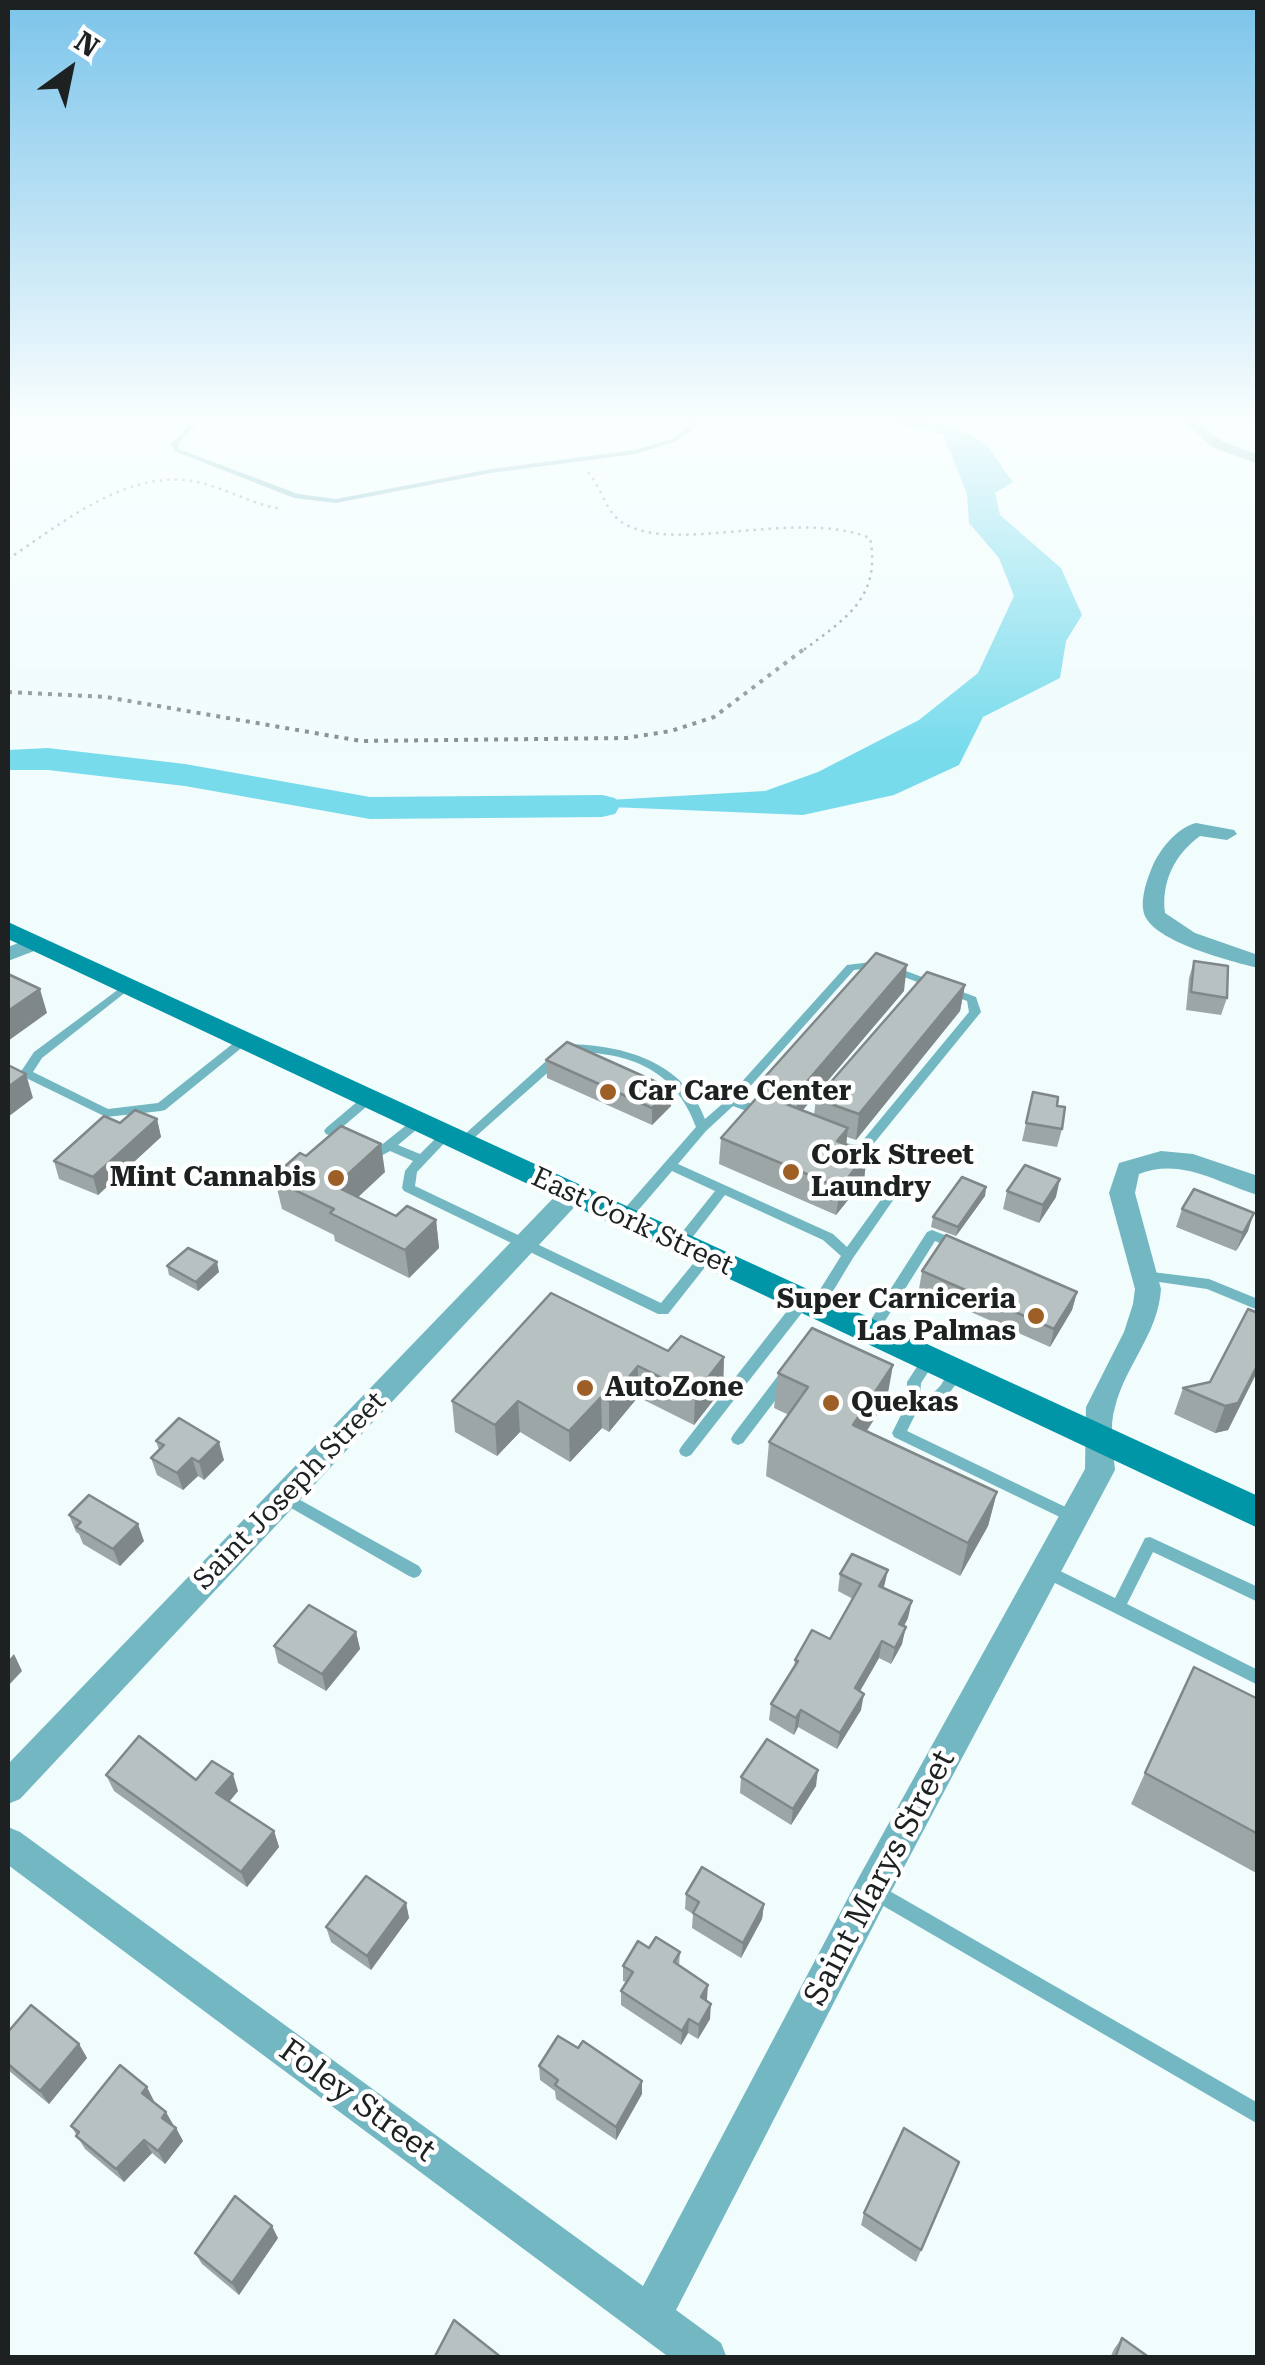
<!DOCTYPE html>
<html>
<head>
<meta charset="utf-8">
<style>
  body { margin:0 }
  #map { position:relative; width:1265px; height:2365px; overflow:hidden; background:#f1fcfd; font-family:"Roboto Serif",serif }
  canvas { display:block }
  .frame { position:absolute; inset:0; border:10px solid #1d2122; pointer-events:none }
  .north { position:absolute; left:20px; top:20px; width:100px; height:100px; -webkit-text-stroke:8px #fff; paint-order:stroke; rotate:33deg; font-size:28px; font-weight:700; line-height:40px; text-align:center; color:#1d2122 }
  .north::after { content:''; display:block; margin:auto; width:35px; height:45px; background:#1d2122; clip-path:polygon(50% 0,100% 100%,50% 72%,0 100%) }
</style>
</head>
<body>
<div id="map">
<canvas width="1265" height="2365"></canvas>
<div class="frame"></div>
<div class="north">N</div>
</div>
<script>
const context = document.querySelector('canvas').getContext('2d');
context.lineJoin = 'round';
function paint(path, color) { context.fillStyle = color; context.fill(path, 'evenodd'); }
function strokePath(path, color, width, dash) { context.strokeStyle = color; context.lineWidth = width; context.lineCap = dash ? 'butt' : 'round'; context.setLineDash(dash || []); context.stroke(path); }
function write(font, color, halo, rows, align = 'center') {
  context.font = font + ' "Roboto Serif",serif'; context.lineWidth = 9; context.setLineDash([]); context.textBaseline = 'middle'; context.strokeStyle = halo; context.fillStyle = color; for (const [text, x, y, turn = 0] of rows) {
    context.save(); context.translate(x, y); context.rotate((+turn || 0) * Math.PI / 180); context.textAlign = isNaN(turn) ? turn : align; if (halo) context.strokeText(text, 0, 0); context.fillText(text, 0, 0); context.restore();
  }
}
const water = new Path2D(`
  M878 419C913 419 957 421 985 444 995 453 1003 471 1013 482L995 493 1000 515 1061 568 1082 615 1066 641 1060 678 983 717 959 765 894 795 803 815 539 804 765 791 818 772 919 720 978 673 1014 596 999 558 969 523 967 494 943 434Z`);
const river = new Path2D(`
  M48 748 185 764 370 797 602 795 615 798 620 806 615 814 602 817 370 819 185 786 48 770H8V750Z`);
const pathFar1 = new Path2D(`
  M588 472C601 487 606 513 623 523 675 555 795 508 870 538 882 599 843 620 801 652
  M8 559C58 526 121 474 184 480 218 483 248 504 282 509`);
const path = new Path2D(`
  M8 692 106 697 361 741 626 738 671 731 714 717 804 649`);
const lane = new Path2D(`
  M195 419H201L178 444 179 449 298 494 336 499 491 469 635 450 672 439 689 426 687 419H693L696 427 676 441 636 454 491 473 336 503 294 498 174 451 171 444Z
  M879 961 976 997 981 1012 866 1153C859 1155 843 1153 838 1147L844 1143 859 1145 969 1012 967 1001 878 967 854 970 739 1099 765 1109 767 1112 765 1115H757L733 1106 706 1131 678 1164 833 1234 847 1247 888 1190H896L898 1193 896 1196 853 1258 821 1311H811L809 1307 841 1256 823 1240 725 1195 685 1247H675L674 1244 675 1241 715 1191 672 1171 629 1221H619L618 1218 619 1215 696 1127C675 1069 629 1052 571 1052L465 1146H457L455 1143 564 1045 568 1044C624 1045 684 1062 705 1119L720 1106 847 965Z
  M127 983 131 984 133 986 131 988 42 1058 33 1072 108 1109 158 1103 240 1038 244 1037 250 1041 165 1110 161 1111 106 1117 22 1076 20 1073 34 1052Z
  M368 1095 374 1099 372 1102 339 1130 351 1135 353 1138 351 1141 347 1142 326 1134 324 1131 326 1128 364 1096Z
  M418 1118 422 1119 424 1122 422 1125 398 1145 420 1154 442 1132H450L452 1135 417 1172 415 1186 661 1303 701 1254H711L713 1257 668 1314H658L404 1191 402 1188 405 1171 413 1161 390 1151 381 1156 366 1151 364 1148 370 1144 379 1147 414 1119Z
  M932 1230 962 1242 963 1245 962 1248 957 1250 935 1241 875 1337H865L863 1333 865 1329 927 1232Z
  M1144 1271 1209 1279 1258 1299V1310L1207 1289 1139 1279 1137 1276 1139 1273Z
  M803 1296 808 1297 810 1301 808 1305 691 1455 686 1457 681 1455 679 1451 681 1447 798 1297Z
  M929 1355 934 1356 936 1360 921 1383 920 1396C925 1395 931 1394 935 1391 947 1383 944 1367 962 1369L964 1373 945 1399 918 1409 907 1431 1078 1513 1081 1517 1078 1521 1073 1523 1068 1521 894 1437 892 1433 906 1405 907 1382 924 1356Z
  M785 1372 790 1373 792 1377 790 1381 743 1443 738 1445 733 1443 731 1439 733 1435 780 1373Z
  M284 1491 419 1566 422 1571 419 1576 414 1578 409 1576 279 1501 277 1497 279 1493Z
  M1150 1537 1258 1587V1602L1153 1552 1127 1604 1258 1670V1685L1041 1576 1038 1571 1041 1566 1046 1564 1115 1598 1145 1538Z
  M874 1882 1258 2103V2124L868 1897 865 1891 868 1885Z`);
const street = new Path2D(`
  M1181 419H1195L1222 441 1258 455V464L1212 447Z
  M1196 823 1234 830 1237 834 1227 840 1200 836C1175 854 1161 882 1165 913L1195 933 1258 955V968C1230 961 1160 943 1146 918 1138 904 1147 879 1153 865 1161 848 1177 828 1196 823Z
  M34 937 42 938 45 943 42 948 8 961V947Z
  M1161 1151 1193 1154 1258 1176V1195C1218 1183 1181 1157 1139 1174L1135 1193 1161 1289C1158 1334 1126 1364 1115 1407 1109 1427 1113 1449 1115 1470L885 1903 676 2310 721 2343 727 2358H670L8 1865V1827L20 1832 643 2286 859 1877 1085 1469 1086 1407 1124 1332 1133 1304 1135 1289 1109 1193 1119 1163Z
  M572 1185 585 1194 581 1200 20 1799 8 1804V1764L563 1188Z`);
const secondary = new Path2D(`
  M8 922 1258 1496V1528L8 939Z`);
const wall = new Path2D(`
  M1194 961 1227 998 1221 1015 1186 1010 1189 978Z
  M965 985 960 1011 856 1140 847 1137 846 1145 867 1153 864 1180 836 1215 719 1164 721 1138 763 1096 764 1078 904 991 803 1110 814 1115 816 1099Z
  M546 1060 671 1106 652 1125 547 1078Z
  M1033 1092 1062 1129 1057 1147 1022 1141Z
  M157 1119 161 1137 98 1195 59 1179 54 1161 120 1123Z
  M306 1156 385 1172 358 1197 396 1216 436 1220 439 1248 409 1278 335 1241 334 1235 282 1209 274 1176Z
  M986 1187 985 1196 956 1236 931 1227 933 1217Z
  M1007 1191 1056 1197 1039 1223 1003 1209Z
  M1182 1209 1248 1231 1236 1251 1176 1227Z
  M167 1266 219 1272 198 1291 169 1275Z
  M922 1271 1077 1292 1072 1310 1050 1347 919 1289Z
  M1258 1313V1370L1228 1430 1215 1433 1174 1414 1183 1388 1210 1382Z
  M668 1351 724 1357 723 1388 694 1425 638 1397 609 1432 602 1428 570 1462 520 1432 497 1456 455 1432 452 1401Z
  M778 1373 887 1399 867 1431 997 1492 988 1526 960 1576 766 1476 769 1442 789 1415 774 1408Z
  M156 1441 224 1460 204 1480 198 1476 183 1490 157 1475 151 1458 159 1450Z
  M69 1515 144 1541 120 1566 83 1544 79 1534 76 1532Z
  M840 1574 884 1588 908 1618 904 1626 902 1644 891 1664 879 1658 860 1691 861 1710 837 1749 798 1727 794 1735 769 1720 771 1704 794 1669 795 1660 830 1639 853 1599 838 1591Z
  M356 1632 360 1649 326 1691 278 1663 274 1646Z
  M1258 1699V1874L1131 1804 1145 1773Z
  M106 1775 196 1780 238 1791 229 1802 274 1831 279 1847 247 1887 114 1791Z
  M741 1777 816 1786 791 1825 740 1793Z
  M686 1894 764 1904 762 1919 741 1958 692 1928 693 1914 685 1909Z
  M406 1903 409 1918 371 1970 331 1942 326 1927Z
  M680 1952 679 1966 707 1999 710 2019 698 2039 688 2033 681 2045 621 2005V1991L626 1982 623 1981V1966Z
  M8 2032 79 2044 87 2058 49 2104 8 2070Z
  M578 2048 642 2094 616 2140 556 2099 555 2091 540 2080 539 2066Z
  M154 2101 153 2102 176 2128 183 2141 165 2164 152 2153 124 2182 85 2149 71 2126Z
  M959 2162 916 2262 861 2225 864 2213Z
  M278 2238 239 2295 202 2264 195 2253Z
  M1122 2338 1150 2358H1110L1114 2349Z`);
const shadedWall = new Path2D(`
  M907 965 904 991 796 1118 798 1092Z
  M965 985 960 1011 856 1140 859 1114Z
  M40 989 47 1013 8 1041V1011Z
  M26 1074 33 1098 8 1117V1087Z
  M672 1089 671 1106 652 1125V1108Z
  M157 1119 161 1137 98 1195 93 1177Z
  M848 1128 845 1154 837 1141Z
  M381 1144 385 1172 340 1214 335 1186Z
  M867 1153 864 1180 836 1215 840 1188Z
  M1060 1179 1056 1197 1039 1223 1043 1205Z
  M986 1187 985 1196 956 1236 958 1227Z
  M1254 1213 1248 1231 1236 1251 1243 1233Z
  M436 1220 439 1248 409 1278 405 1250Z
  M217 1262 219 1272 198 1291 196 1282Z
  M1077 1292 1072 1310 1050 1347 1054 1329Z
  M724 1357 723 1388 694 1425 695 1394Z
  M1258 1364V1370L1228 1430 1215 1433 1225 1406Z
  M893 1365 887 1399 848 1459 853 1425Z
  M638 1366V1397L609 1432V1401Z
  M601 1397 602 1428 570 1462 569 1431Z
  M518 1401 520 1432 497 1456 495 1425Z
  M219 1442 224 1460 204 1480 199 1462Z
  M192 1458 198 1476 183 1490 177 1473Z
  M997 1492 988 1526 960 1576 968 1543Z
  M138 1524 144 1541 120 1566 113 1549Z
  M888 1570 884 1587 876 1603 879 1586Z
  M912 1601 908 1618 896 1641 899 1624Z
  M906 1627 902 1644 891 1664 895 1648Z
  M356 1632 360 1649 326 1691 322 1674Z
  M882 1641 879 1658 852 1705 855 1688Z
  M14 1654 22 1671 8 1686V1661Z
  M864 1694 861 1710 837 1749 840 1733Z
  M801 1710 798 1727 794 1735 796 1718Z
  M818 1770 816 1786 791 1825 793 1809Z
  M233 1774 238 1791 222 1810 216 1793Z
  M274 1831 279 1847 247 1887 241 1872Z
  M406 1903 409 1918 371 1970 367 1956Z
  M764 1904 762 1919 741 1958 743 1943Z
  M708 1985 707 1999 700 2012 701 1997Z
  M711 2004 710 2019 698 2039 699 2025Z
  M689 2019 688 2033 681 2045 682 2031Z
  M79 2044 87 2058 49 2104 40 2091Z
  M642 2081V2094L616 2140V2127Z
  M147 2087 154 2101 150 2106 142 2093Z
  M166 2112 174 2126 162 2118Z
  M176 2128 183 2141 165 2164 158 2151Z
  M144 2140 152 2153 124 2182 116 2169Z
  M272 2226 278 2238 239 2295 232 2283Z`);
const building = new Path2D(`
  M876 953 907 965 798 1092 764 1078Z
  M1194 961 1228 966 1227 998 1191 992Z
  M927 972 965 985 859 1114 816 1099Z
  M8 974 40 989 8 1011Z
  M567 1042 672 1089 652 1108 546 1060Z
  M8 1065 26 1074 8 1087Z
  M1033 1092 1058 1097 1057 1106 1065 1107 1062 1129 1026 1123Z
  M760 1094 848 1128 837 1141 867 1153 840 1188 721 1138Z
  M135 1110 157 1119 93 1177 54 1161 104 1116 120 1123Z
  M341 1126 381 1144 335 1186 396 1216 407 1206 436 1220 405 1250 330 1213 334 1209 276 1181 280 1178 274 1176 300 1153 306 1156Z
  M1025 1165 1060 1179 1043 1205 1007 1191Z
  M962 1177 986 1187 958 1227 933 1217Z
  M1194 1189 1254 1213 1243 1233 1182 1209Z
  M946 1235 1077 1292 1054 1329 922 1271Z
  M188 1248 217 1262 196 1282 167 1266Z
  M551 1293 668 1351 681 1336 724 1357 695 1394 638 1366 609 1401 601 1397 569 1431 518 1401 495 1425 452 1401Z
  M1248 1309 1258 1313V1364L1238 1403 1225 1406 1183 1388 1210 1382Z
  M812 1328 893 1365 853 1425 997 1492 968 1543 769 1442 808 1387 778 1373Z
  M179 1418 219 1442 199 1462 192 1458 177 1473 151 1458 164 1445 156 1441Z
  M89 1495 138 1524 113 1549 76 1527 81 1522 69 1515Z
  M852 1554 888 1570 879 1586 912 1601 899 1624 906 1627 895 1648 882 1641 855 1688 864 1694 840 1733 801 1710 796 1718 771 1704 798 1661 795 1660 812 1630 830 1639 861 1584 840 1574Z
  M309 1605 356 1632 322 1674 274 1646Z
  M1194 1667 1258 1699V1834L1145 1773Z
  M139 1736 196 1780 212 1761 233 1774 216 1793 274 1831 241 1872 106 1775Z
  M767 1739 818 1770 793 1809 741 1777Z
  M702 1867 764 1904 743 1943 693 1913 699 1902 686 1894Z
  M366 1876 406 1903 367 1956 326 1927Z
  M656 1937 680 1952 674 1962 708 1985 701 1997 711 2004 699 2025 689 2019 682 2031 621 1991 633 1972 623 1966 638 1941 649 1948Z
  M31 2005 79 2044 40 2091 8 2064V2032Z
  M558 2036 578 2048 583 2041 642 2081 616 2127 555 2085 558 2080 539 2066Z
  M120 2065 147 2087 142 2093 166 2112 162 2118 176 2128 158 2151 144 2140 116 2169 76 2136 79 2132 71 2126Z
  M904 2128 959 2162 921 2250 864 2213Z
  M235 2196 272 2226 232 2283 195 2253Z
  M454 2320 502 2358H434Z
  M1122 2338 1150 2358H1115Z`);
const markers = [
  [608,1092,10,"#9d5f25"],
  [791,1172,10,"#9d5f25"],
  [336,1178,10,"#9d5f25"],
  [1036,1316,10,"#9d5f25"],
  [585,1388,10,"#9d5f25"],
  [831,1403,10,"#9d5f25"]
];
const poiNames = [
  ["Car Care Center",628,1092],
  ["Cork Street",811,1156],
  ["Laundry",811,1188],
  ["Mint Cannabis",316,1178,"right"],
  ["Super Carniceria",1016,1300,"right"],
  ["Las Palmas",1016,1332,"right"],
  ["AutoZone",605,1388],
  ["Quekas",851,1403]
];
const streetNames = [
  ["East Cork Street",632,1222,25],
  ["Saint Joseph Street",290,1491,-46]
];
const nearStreetnames = [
  ["Saint Marys Street",880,1878,-62],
  ["Foley Street",357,2101,36]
];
paint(water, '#78dbec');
paint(river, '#78dbec');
strokePath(pathFar1, '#878e8f', 2.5, [2.5, 5]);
strokePath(path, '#878e8f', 4, [4, 6]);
paint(lane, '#73b7c2');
paint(street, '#73b7c2');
paint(secondary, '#0095a7');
paint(wall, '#9da6a7');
paint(shadedWall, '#808788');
paint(building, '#b7c1c2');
strokePath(building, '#808788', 2.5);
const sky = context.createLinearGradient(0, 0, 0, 750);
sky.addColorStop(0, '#7bc4ea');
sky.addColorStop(0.56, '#f9fefe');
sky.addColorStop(1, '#f9fefe00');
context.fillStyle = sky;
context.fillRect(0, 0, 1265, 750);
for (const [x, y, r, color] of markers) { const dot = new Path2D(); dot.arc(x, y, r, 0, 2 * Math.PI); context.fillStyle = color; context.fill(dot); strokePath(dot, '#fff', 4); }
write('bold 28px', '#1d2122', '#fff', poiNames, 'left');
write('28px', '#1d2122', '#fff', streetNames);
write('32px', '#1d2122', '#fff', nearStreetnames);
</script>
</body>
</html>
